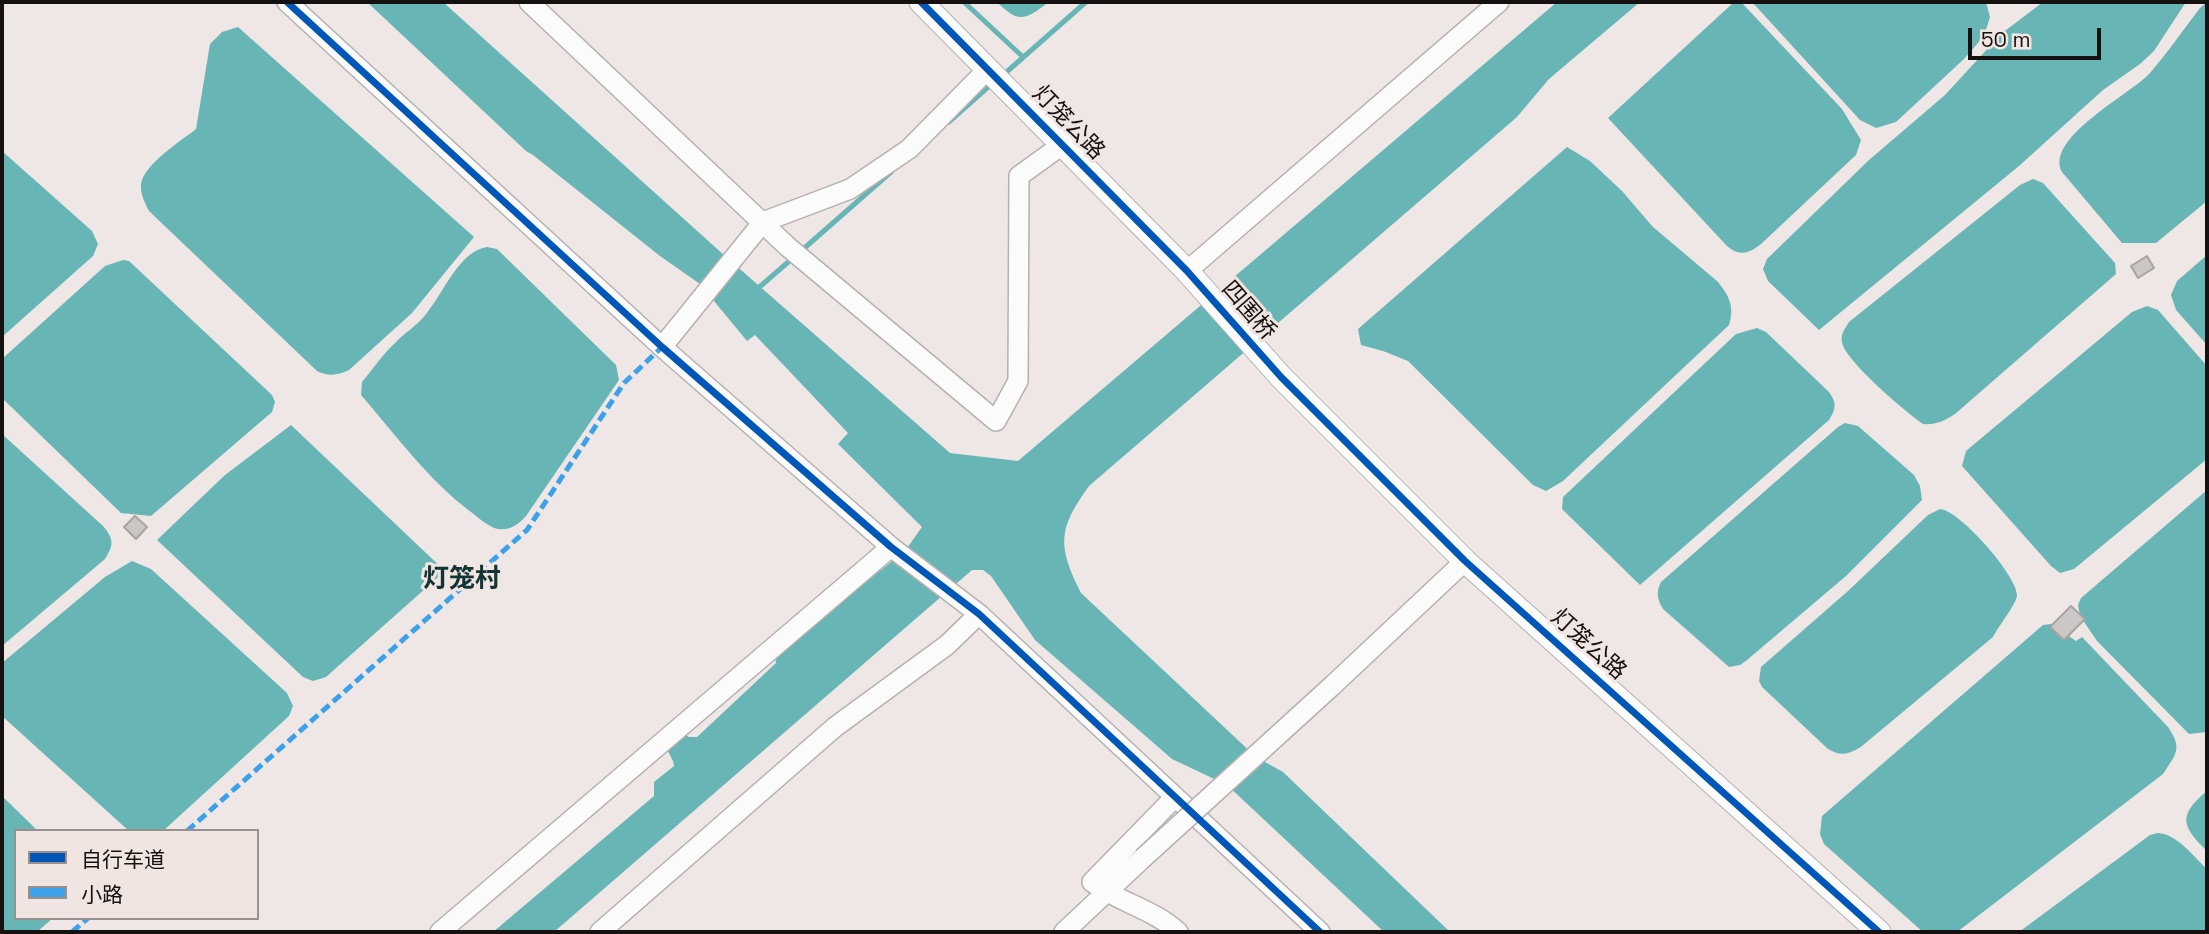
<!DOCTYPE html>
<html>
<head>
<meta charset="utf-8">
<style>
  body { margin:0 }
  #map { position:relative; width:2209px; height:934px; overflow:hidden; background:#eee7e6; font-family:"Space Grotesk","Noto Sans SC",sans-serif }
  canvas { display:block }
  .frame { position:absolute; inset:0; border:4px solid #151110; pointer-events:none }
  .legend { position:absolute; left:14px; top:829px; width:245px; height:91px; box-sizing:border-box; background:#f1e5e2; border:2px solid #99908e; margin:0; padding:9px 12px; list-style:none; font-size:21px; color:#151110 }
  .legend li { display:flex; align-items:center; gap:14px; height:35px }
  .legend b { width:35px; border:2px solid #99908e }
  .scale { position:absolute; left:1968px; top:28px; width:133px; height:32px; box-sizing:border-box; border:4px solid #151110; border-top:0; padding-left:9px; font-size:21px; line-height:24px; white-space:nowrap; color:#151110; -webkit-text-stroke:5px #f1e5e2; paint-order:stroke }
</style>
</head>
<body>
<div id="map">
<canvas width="2209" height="934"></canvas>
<div class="frame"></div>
<ul class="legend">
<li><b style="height:9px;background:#0057b8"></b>自行车道</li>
<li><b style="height:9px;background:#3da1ea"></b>小路</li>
</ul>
<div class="scale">50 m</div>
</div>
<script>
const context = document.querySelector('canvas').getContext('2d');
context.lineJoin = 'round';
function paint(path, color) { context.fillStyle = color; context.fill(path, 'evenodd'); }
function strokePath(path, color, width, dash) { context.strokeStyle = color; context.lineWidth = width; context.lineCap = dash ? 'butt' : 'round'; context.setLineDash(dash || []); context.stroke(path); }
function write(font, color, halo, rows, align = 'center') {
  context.font = font + ' "Space Grotesk","Noto Sans SC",sans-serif'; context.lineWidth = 6; context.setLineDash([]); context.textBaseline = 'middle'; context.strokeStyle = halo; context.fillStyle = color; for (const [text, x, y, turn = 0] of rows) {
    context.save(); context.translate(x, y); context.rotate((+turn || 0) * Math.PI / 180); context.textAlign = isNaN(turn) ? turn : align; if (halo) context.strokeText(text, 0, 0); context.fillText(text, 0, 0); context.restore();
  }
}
const water = new Path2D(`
  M367 2H443L725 256 950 453 1018 461 1557 2H1640L1549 79 1517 117 1089 486C1058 529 1057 545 1081 593L1256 757 1283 772 1450 932H1384L1227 785 1172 759 1035 640 991 576 983 570H972L554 932H493L654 796V782L674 766 673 761 662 740 680 731 689 737H697L776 663 775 654 905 551 922 527 838 444 848 433 755 335 747 341 700 284 660 256 533 155 526 151Z
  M997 2H996H1049C1025 20 1019 24 997 2Z
  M1734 2H1741L1842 109 1861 140 1856 155 1761 244C1748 254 1739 257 1726 245L1608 118Z
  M1752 2H1986L1990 17 1984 36 1964 59 1896 122 1876 128 1860 120Z
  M2043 2H2186L2154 51 2140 64 2103 90 2019 166 1819 330 1768 281 1763 269 1767 259 1869 160 1945 95 2001 34Z
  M2207 2V201L2156 243H2122L2062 172C2044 138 2131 94 2150 73 2168 52 2184 29 2200 8Z
  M238 27 474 237 412 313 349 370C338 375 329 377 317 371L149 211C145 203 140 194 141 184 144 164 181 141 196 129L210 44 222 32Z
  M1567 147 1590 161 1622 191 1653 227 1717 281C1729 295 1735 307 1729 325L1563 481 1546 491 1533 485 1408 361 1383 351 1361 345 1358 329Z
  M2 151 92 231 98 244 93 256 2 337Z
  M2033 179 2043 183 2115 263 2116 274 1955 414C1944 421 1936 425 1923 424 1907 413 1844 360 1842 342 1840 334 1845 329 1849 322L2020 185Z
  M487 247 497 249 616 365 619 380 526 516C519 524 510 531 498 529 488 527 479 518 471 512 428 480 396 435 361 395L362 382C373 369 382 355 394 344 404 333 417 326 426 314 443 294 459 251 487 247Z
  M2207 255V345L2176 310 2171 295 2177 281Z
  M123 260 129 261 272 395 275 402 272 412 151 516 121 513 2 398V359L105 266Z
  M2147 306 2158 310 2207 366V459L2074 569 2060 573 2051 566 1962 466 1966 451 2132 312Z
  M1757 328 1766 332 1829 392C1837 403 1836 409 1829 420L1640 585 1562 509 1563 497 1736 334Z
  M1845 423 1858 426 1914 475 1920 486 1922 500 1846 576 1747 660 1740 665 1729 667 1663 609C1657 599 1656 592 1661 582L1838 427Z
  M291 425 445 571 326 677 313 681 303 677 157 540 225 475Z
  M2 434 103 526C114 539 114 545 105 559L2 646Z
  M2207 490V732L2189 734 2097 641 2080 616 2078 605 2081 598Z
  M1940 509C1958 509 2017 575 2017 595 2017 603 1998 627 1993 637L1862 746C1850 754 1841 757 1828 749L1762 687 1759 681 1761 667 1848 591 1928 515Z
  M132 561 151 569 287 693 293 706 289 716 163 831H129L2 716V663L105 577Z
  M2051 624 2076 641 2082 637 2168 727C2183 749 2176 754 2163 774L1957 932H1923L1824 844 1820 834 1822 816 2043 625Z
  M2207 791V851C2181 826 2178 815 2207 791Z
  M2 796 38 831H16V918H53L37 932H2Z
  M2158 833C2177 834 2193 856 2207 869V932H2019L2150 835Z`);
const stream = new Path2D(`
  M964 2 1023 57
  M1002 76 1086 2
  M949 122 994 82
  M801 251 891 172
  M756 290 794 257`);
const building = new Path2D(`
  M2147 256 2154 268 2138 278 2131 266Z
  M135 516 147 527 136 539 124 527Z
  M2071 606 2085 619 2064 640 2050 627Z`);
const minor = new Path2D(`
  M287 2 662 347 891 547 979 614 1320 932
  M529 2 788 247 996 421 1018 381 1019 176 1062 145
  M1187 271 1499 2
  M662 347 763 222 850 189 909 149 988 69
  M1333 685 1465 561
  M1175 797 1092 882C1120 903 1153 909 1178 932
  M440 932 891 547
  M600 932 835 727 947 645 979 614
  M1064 932 1143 858`);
const tertiary = new Path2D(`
  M921 2 1187 271 1281 377 1465 561 1879 932`);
const minorBridge = new Path2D(`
  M1143 858 1333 685`);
const quiet = new Path2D(`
  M187 831 527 530 624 383 662 347
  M72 932 88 918`);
const cycleway = new Path2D(`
  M287 2 662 347 891 547 979 614 1320 932
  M921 2 1187 271 1281 377 1465 561 1879 932`);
const streetNames = [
  ["灯笼公路",1068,123,46],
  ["四围桥",1248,311,49],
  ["灯笼公路",1588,645,42]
];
const quarterNames = [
  ["灯笼村",462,580]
];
paint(water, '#68b5b6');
strokePath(stream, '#68b5b6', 5);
paint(building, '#cbc7c6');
strokePath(building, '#a9a3a2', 2);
strokePath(minor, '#b6b1b0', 22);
strokePath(tertiary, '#b6b1b0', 25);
strokePath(minor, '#fcfbfb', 19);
strokePath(tertiary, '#fcfbfb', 23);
strokePath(minorBridge, '#b6b1b0', 22, []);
strokePath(minorBridge, '#fcfbfb', 19);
strokePath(quiet, '#3da1ea', 5, [10, 5]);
strokePath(cycleway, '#0057b8', 7);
write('23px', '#151110', '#f1e5e2', streetNames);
write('bold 26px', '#113535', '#f1e5e2', quarterNames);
</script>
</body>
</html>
